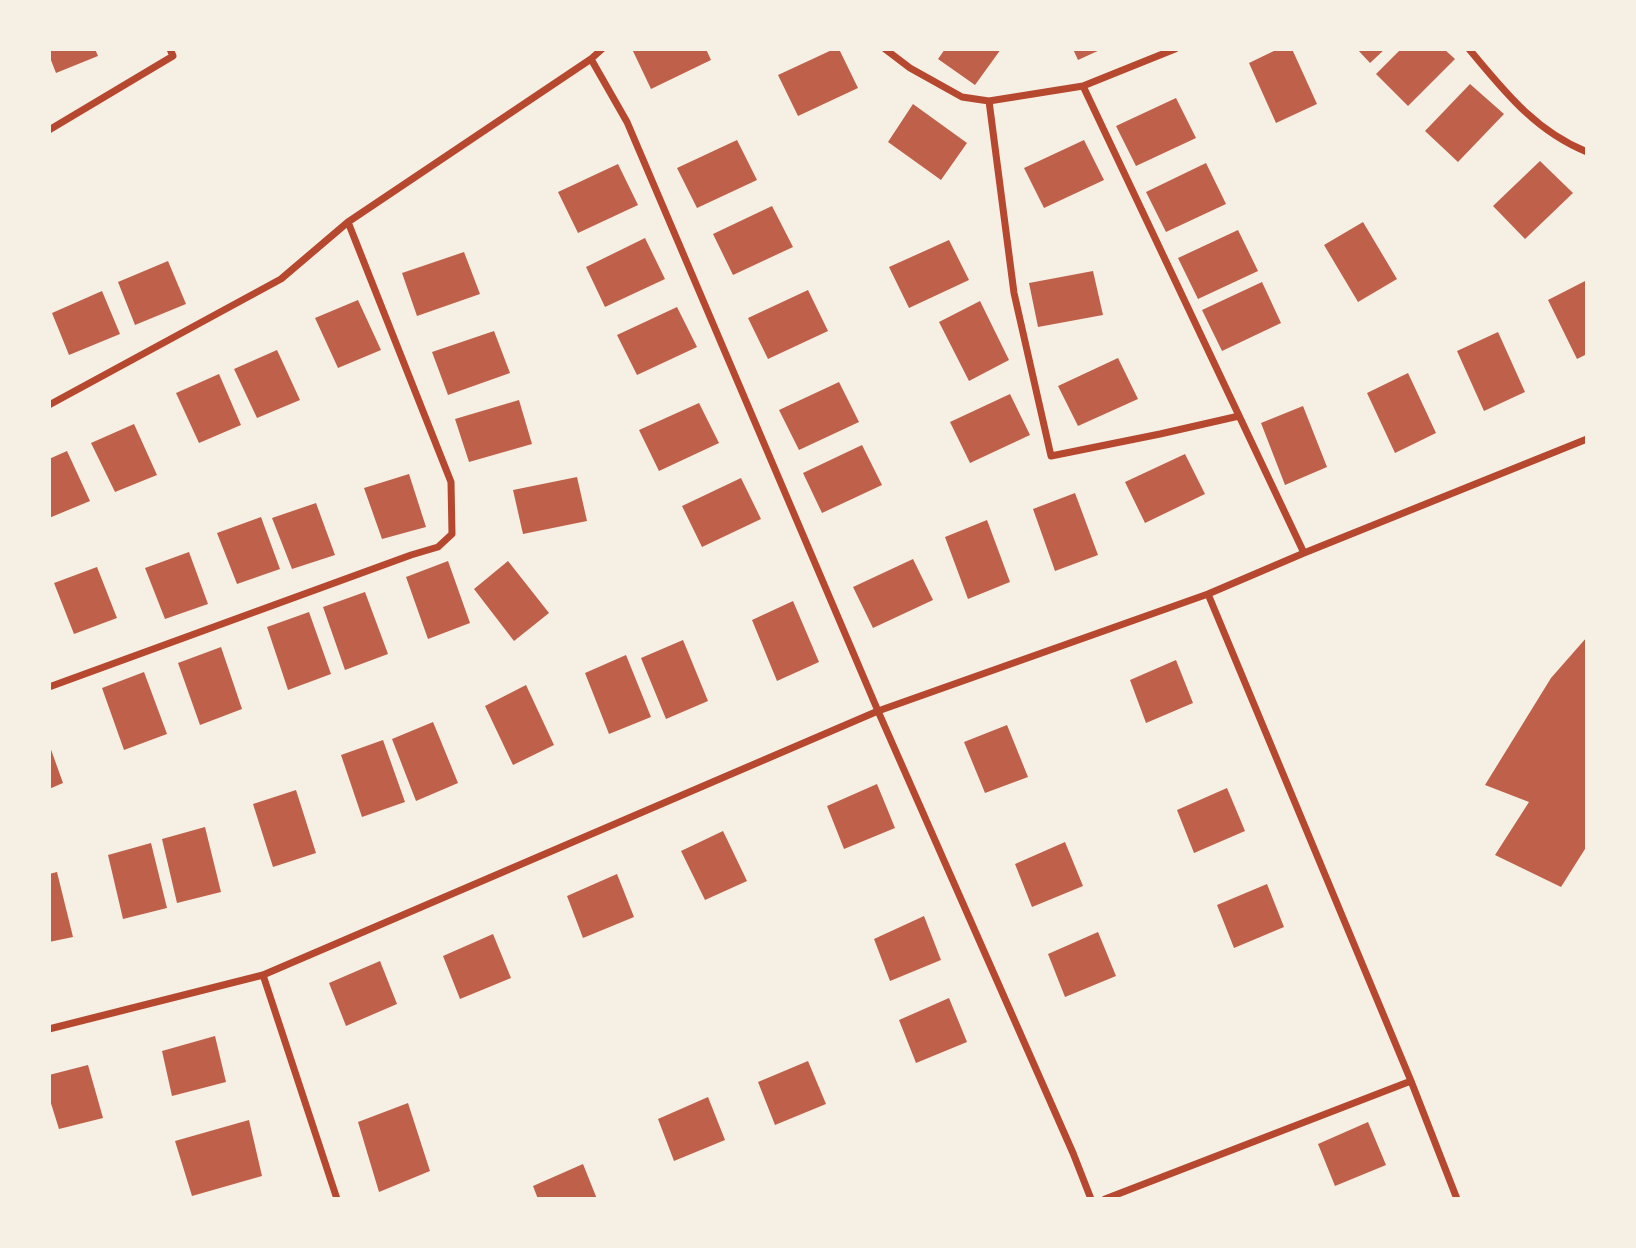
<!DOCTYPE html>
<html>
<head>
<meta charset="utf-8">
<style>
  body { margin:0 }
  #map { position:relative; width:1636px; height:1248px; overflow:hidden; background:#f6efe4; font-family:Mulish,sans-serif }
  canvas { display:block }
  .frame { position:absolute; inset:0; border:51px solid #f6efe4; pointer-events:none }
</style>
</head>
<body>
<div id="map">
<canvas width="1636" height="1248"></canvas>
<div class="frame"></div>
</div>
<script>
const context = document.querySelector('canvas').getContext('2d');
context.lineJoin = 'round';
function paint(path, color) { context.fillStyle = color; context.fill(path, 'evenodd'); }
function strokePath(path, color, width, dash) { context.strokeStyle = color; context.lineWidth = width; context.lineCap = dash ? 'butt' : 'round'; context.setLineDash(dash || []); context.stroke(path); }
const building = new Path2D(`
  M49 49H95L98 56 56 73 49 55Z
  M632 49H706L711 60 651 89Z
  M834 49H839L858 88 798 116 778 75Z
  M945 49H1001L975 85 938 59Z
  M1073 49H1102L1078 60Z
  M1278 49H1292L1317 104 1276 123 1249 63Z
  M1357 49H1385L1370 63Z
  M1401 49H1444L1455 59 1408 106 1376 74Z
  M1470 84 1504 114 1458 162 1425 131Z
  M1176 98 1196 138 1136 166 1116 126Z
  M913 104 967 143 941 180 888 142Z
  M737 140 757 180 697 208 677 168Z
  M1084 140 1104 180 1044 208 1024 168Z
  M1540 161 1573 193 1525 239 1493 206Z
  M1206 163 1226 204 1166 232 1146 192Z
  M618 164 638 205 578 233 558 192Z
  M772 206 793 247 733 275 713 234Z
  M1363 222 1397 279 1358 302 1324 245Z
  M1238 230 1258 271 1198 299 1178 258Z
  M645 238 665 279 605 307 586 267Z
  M949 240 969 280 909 308 889 267Z
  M464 252 480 294 417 316 402 273Z
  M168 261 186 304 135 325 118 282Z
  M1093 271 1103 315 1038 327 1029 283Z
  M1587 280V354L1577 359 1548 300Z
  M1262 282 1281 323 1222 351 1202 310Z
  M808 290 828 331 768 359 748 318Z
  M102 291 120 334 69 355 52 313Z
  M358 300 381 350 338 368 315 318Z
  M980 301 1009 360 969 381 939 322Z
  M677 307 697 347 637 375 617 335Z
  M494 331 510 373 448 395 432 352Z
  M1498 332 1525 392 1484 411 1457 351Z
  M277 350 300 400 257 418 234 369Z
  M1118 358 1138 399 1078 426 1058 386Z
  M1408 373 1436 433 1395 453 1367 393Z
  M219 374 241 425 199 443 176 393Z
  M839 382 859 422 799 450 779 410Z
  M1010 394 1030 435 970 463 950 422Z
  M519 400 532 444 469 462 455 419Z
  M699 403 719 443 659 471 639 430Z
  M1303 406 1327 467 1285 485 1261 423Z
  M134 424 157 475 115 492 91 443Z
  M862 445 882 485 822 513 803 473Z
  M67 451 90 501 49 518V459Z
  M1185 454 1205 494 1145 523 1125 482Z
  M409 474 426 527 382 539 364 488Z
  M577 477 587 521 523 534 513 490Z
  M741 478 761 519 702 547 682 506Z
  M1075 493 1098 555 1055 571 1033 509Z
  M316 503 335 555 292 569 272 518Z
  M261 517 280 569 237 584 217 533Z
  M987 520 1010 582 968 599 945 537Z
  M189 552 208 604 165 619 145 568Z
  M913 559 933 600 873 628 853 587Z
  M448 561 470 623 428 639 406 577Z
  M508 561 549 613 514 641 474 589Z
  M97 567 117 618 74 634 54 583Z
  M365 592 388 654 345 670 323 607Z
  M793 601 819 662 777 681 752 620Z
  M309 612 331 674 288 690 267 627Z
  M1587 637V850L1585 849 1561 887 1495 855 1529 802 1485 785 1551 678Z
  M683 640 708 701 666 719 641 658Z
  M221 647 242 709 200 725 178 663Z
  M626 655 651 717 609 734 585 673Z
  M1176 660 1193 703 1146 723 1130 680Z
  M144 672 167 734 124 750 102 688Z
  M526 685 554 745 513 765 485 706Z
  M433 722 458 783 416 801 392 739Z
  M1007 725 1028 777 985 793 964 742Z
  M383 740 405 802 362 817 341 755Z
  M49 744 63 783 49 789Z
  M877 784 895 828 844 849 827 806Z
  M1227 788 1245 831 1194 853 1177 810Z
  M296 790 316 853 273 867 253 804Z
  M205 827 221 892 177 903 162 839Z
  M723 831 747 881 705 900 681 851Z
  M1065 842 1083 886 1032 907 1015 864Z
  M151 843 167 908 123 919 108 855Z
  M57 872 73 937 49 942V874Z
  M617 874 634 917 583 938 567 896Z
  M1267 884 1284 927 1234 948 1217 905Z
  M924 916 941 960 890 981 874 939Z
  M1098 932 1116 976 1065 997 1048 954Z
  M493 934 511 978 460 999 443 956Z
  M380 961 397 1004 346 1026 329 983Z
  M949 998 967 1042 916 1063 899 1020Z
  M215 1036 226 1082 172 1096 162 1051Z
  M808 1061 826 1104 775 1125 758 1082Z
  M88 1065 103 1118 59 1129 49 1097V1075Z
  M708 1097 725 1140 674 1161 658 1119Z
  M408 1103 430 1171 379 1192 358 1122Z
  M249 1120 262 1176 192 1196 175 1141Z
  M1368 1122 1386 1165 1335 1186 1318 1144Z
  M583 1164 597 1199H538L533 1186Z`);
const minor = new Path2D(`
  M885 49 910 68 962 97 989 101 1083 86 1175 49
  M1469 49C1504 91 1535 131 1587 152
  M591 59 627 122 878 711 1073 1153 1091 1199
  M1083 86 1304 553
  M989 101 1014 293 1051 456 1160 434 1239 416
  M49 130 173 56 170 49
  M49 405 281 279 348 222 591 59 602 49
  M1208 594 1411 1081 1457 1199
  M49 687 411 555 438 547 452 534 451 482 348 222
  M263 975 337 1199
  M49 1029 263 975 878 711 1208 594 1304 553 1587 439
  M1105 1199 1411 1081`);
paint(building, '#bf614a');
strokePath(minor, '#b5482f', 7);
</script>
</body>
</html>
